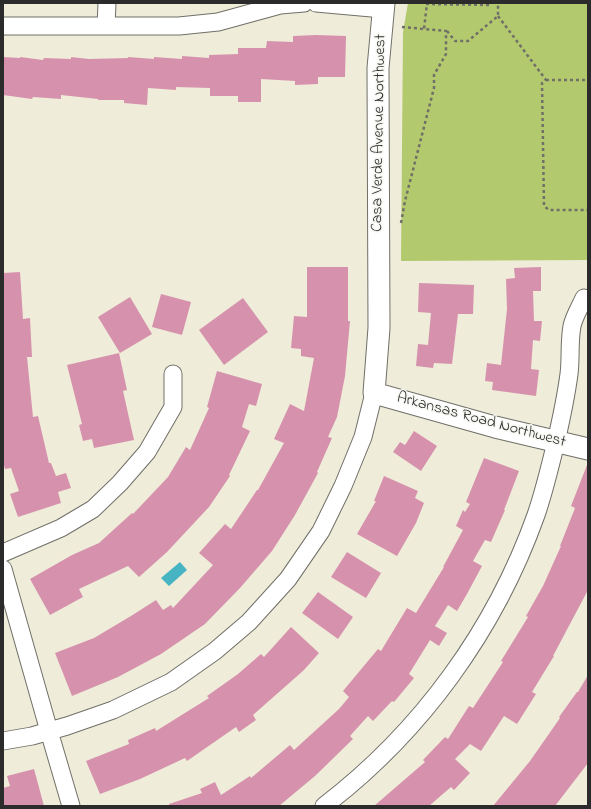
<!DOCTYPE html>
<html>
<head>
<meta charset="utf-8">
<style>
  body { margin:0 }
  #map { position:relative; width:591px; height:809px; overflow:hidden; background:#efecd9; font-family:"Indie Flower",sans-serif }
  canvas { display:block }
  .frame { position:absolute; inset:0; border:4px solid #2b2b2b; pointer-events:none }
</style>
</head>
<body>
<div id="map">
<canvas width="591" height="809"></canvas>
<div class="frame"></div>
</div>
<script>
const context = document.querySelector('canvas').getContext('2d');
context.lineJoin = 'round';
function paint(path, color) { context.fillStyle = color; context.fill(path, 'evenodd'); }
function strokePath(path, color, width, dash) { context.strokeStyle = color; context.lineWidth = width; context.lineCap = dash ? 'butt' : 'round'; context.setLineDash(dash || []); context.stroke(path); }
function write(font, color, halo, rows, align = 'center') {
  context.font = font + ' "Indie Flower",sans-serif'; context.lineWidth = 3; context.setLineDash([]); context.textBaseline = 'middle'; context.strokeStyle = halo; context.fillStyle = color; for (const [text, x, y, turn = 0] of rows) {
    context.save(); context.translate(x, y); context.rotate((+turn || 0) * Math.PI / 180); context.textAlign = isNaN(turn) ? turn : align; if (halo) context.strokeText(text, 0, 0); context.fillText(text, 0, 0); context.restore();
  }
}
const green = new Path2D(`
  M408 3H588V260L401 261 403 32Z`);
const water = new Path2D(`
  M180 562 187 570 169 586 161 578Z`);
const building = new Path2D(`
  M316 35 346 36 345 77H318V84L295 85V81L261 79V102H238V96H210V88L176 87V90L148 88 147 105 124 103V100H98V99L61 95V99L33 97 32 99 3 95V57L20 58V57L43 60 44 58 71 59V57L89 59 128 58V57L154 59V57L182 59V56L209 58V55L238 54V48H266L267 41 293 42V36Z
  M307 267H348V321H350L345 376 337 417 328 437 332 438 317 472 318 473 295 515 272 551 240 588 205 624 161 654 118 677 72 696 55 653 94 638 131 616 156 600 163 610 171 605 173 608 213 565 199 553 225 524 231 529 257 490H258L284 443 274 439 290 404 304 411 314 358 301 356V349L291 348 294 316 307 317Z
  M541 267V291H533L534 321H542L540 341 533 340 531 369 539 370 536 396 492 390 493 382 485 381 487 363 501 365 507 309 506 279 515 278 514 268Z
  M20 272 23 319 30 318 32 357H27L33 417 38 416 49 463H51L56 476 66 473 71 488 58 492 61 503 18 517 10 494 19 491 11 468 5 469 3 461V273Z
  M419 283 474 285 473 314H458L452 364 434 363 433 368 416 366 418 344 428 345 431 313 418 312Z
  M161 294 191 302 182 335 152 327Z
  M130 297 152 334 120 353 98 317Z
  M243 298 268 332 224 365 199 330Z
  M119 353 127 390 123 391 134 440 94 448 92 439 83 441 79 425 82 424 67 365Z
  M217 371 262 384 256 406 249 404 242 427 250 431 229 475 230 476 209 507 167 552 139 577 128 566 79 589 83 597 50 615 30 579 72 555 99 543 132 513 133 514 168 477 186 447 190 450 209 408 207 407Z
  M414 431 437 446 421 471 393 452 400 442 405 445Z
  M484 458 519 471 504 510H505L491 542 485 540 473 561 482 566 467 594 457 611 448 605 435 626 447 633 439 646 430 640 409 674 414 678 394 702 392 701 373 721 368 716 350 736 353 739 315 776 279 806H169V804L202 793 200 789 215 782 221 795 250 776 251 778 290 745 294 750 339 709 349 697 343 691 378 649 381 651 407 608 416 613 444 567H443L463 530 456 526 463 510 465 512 470 504 466 502Z
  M587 465 588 590 553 656H554L532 692 536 694 517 724 504 716 481 751 470 744 455 759 470 773 454 790 451 787 429 806H374L425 762 423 760 445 737 448 739 469 706 473 708 503 662 501 661 528 617 526 616 543 586 561 546H560L575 508 571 506Z
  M384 476 418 491 415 498 424 503 416 523 397 556 357 534 376 501H374Z
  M347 552 381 573 366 598 331 577Z
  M318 592 353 617 338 639 302 613Z
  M291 627 319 653 304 670 253 715 256 720 239 732 236 727 187 761 185 758 140 779 100 794 86 761 129 744 128 740 155 728 156 731 209 698 207 696 238 674 261 654 264 657Z
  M588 675V763L555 806H493L530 761 560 718 559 717 577 692H578Z
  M34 769 44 806H3V788L10 786 7 776Z`);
const path = new Path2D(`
  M426 4 489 5
  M498 16 546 80 542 83 544 206 549 210H588
  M402 27 424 29
  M447 31 455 41H468L498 16V3
  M546 80H588
  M401 223 405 201 434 88V75L446 54V31L424 29 427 3`);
const minor = new Path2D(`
  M316 3 383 9
  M3 26H179L218 22 280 5 304 3
  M106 26 107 3
  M3 553 61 528 93 509 120 483 147 452 173 407V374
  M3 569 49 731 71 806
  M3 741 32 736 67 726 113 710 171 682 215 651 249 622 288 579 321 531 343 486 363 437 374 393
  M324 806C421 732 495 630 536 515 544 492 550 467 556 442 561 420 566 397 569 374 571 359 569 342 572 326 574 317 580 307 584 298`);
const tertiary = new Path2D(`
  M384 3 378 68 379 328 374 393 495 427 588 449`);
const streetNames = [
  ["Casa Verde Avenue Northwest",380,133,-89],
  ["Arkansas Road Northwest",481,421,15]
];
paint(green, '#b2c96e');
paint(water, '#47b4c4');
paint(building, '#d692ad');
strokePath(minor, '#706f68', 19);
strokePath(tertiary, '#706f68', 23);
strokePath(path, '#706f68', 2.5, [3, 3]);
strokePath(minor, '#fff', 17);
strokePath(tertiary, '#fff', 21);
write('16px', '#2b2b2b', '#f6f6f2', streetNames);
</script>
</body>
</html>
